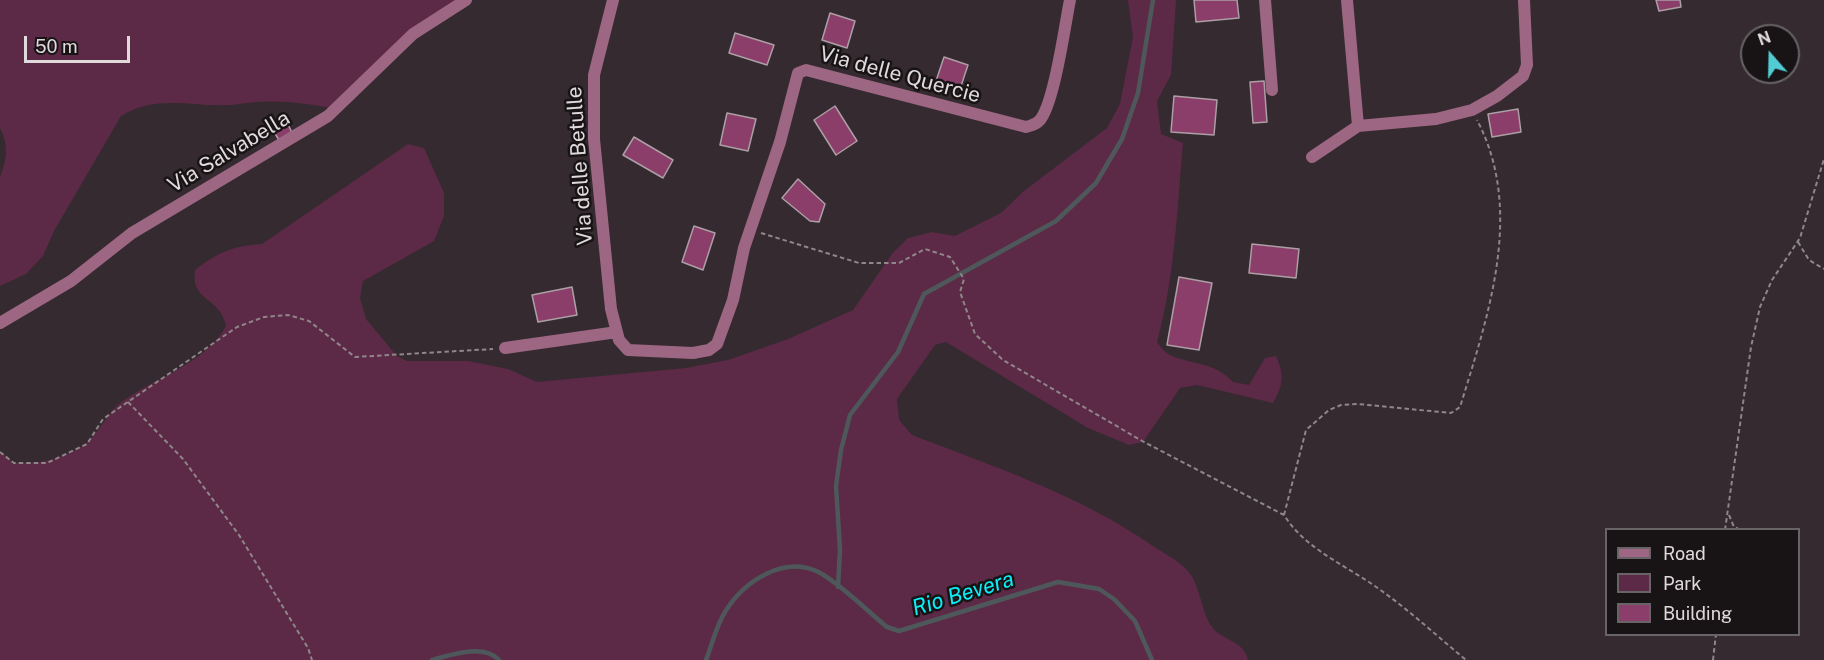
<!DOCTYPE html>
<html>
<head>
<meta charset="utf-8">
<style>
  body { margin:0 }
  #map { position:relative; width:1824px; height:660px; overflow:hidden; background:#342a2f; font-family:"Public Sans",sans-serif }
  canvas { display:block }
  .legend { position:absolute; left:1605px; top:528px; width:195px; height:108px; box-sizing:border-box; background:#181416; border:2px solid #686366; margin:0; padding:8px 10px; list-style:none; font-size:18px; color:#e1dadd }
  .legend li { display:flex; align-items:center; gap:12px; height:30px }
  .legend b { width:30px; border:2px solid #686366 }
  .north { position:absolute; left:1740px; top:24px; width:60px; height:60px; box-sizing:border-box; background:#181416; border:2px solid #686366; border-radius:50%; rotate:340deg; font-size:16px; font-weight:700; line-height:24px; text-align:center; color:#e1dadd }
  .north::after { content:''; display:block; margin:auto; width:21px; height:27px; background:#51ccd3; clip-path:polygon(50% 0,100% 100%,50% 72%,0 100%) }
  .scale { position:absolute; left:24px; top:36px; width:106px; height:27px; box-sizing:border-box; border:3px solid #e1dadd; border-top:0; padding-left:8px; font-size:18px; line-height:21px; white-space:nowrap; color:#e1dadd; -webkit-text-stroke:4px #181416; paint-order:stroke }
</style>
</head>
<body>
<div id="map">
<canvas width="1824" height="660"></canvas>
<ul class="legend">
<li><b style="height:8px;background:#9d6682"></b>Road</li>
<li><b style="height:16px;background:#5c2a46"></b>Park</li>
<li><b style="height:16px;background:#8a3e69"></b>Building</li>
</ul>
<div class="north">N</div>
<div class="scale">50 m</div>
</div>
<script>
const context = document.querySelector('canvas').getContext('2d');
context.lineJoin = 'round';
function paint(path, color) { context.fillStyle = color; context.fill(path, 'evenodd'); }
function strokePath(path, color, width, dash) { context.strokeStyle = color; context.lineWidth = width; context.lineCap = dash ? 'butt' : 'round'; context.setLineDash(dash || []); context.stroke(path); }
function write(font, color, halo, rows, align = 'center') {
  context.font = font + ' "Public Sans",sans-serif'; context.lineWidth = 5; context.setLineDash([]); context.textBaseline = 'middle'; context.strokeStyle = halo; context.fillStyle = color; for (const [text, x, y, turn = 0] of rows) {
    context.save(); context.translate(x, y); context.rotate((+turn || 0) * Math.PI / 180); context.textAlign = isNaN(turn) ? turn : align; if (halo) context.strokeText(text, 0, 0); context.fillText(text, 0, 0); context.restore();
  }
}
const green = new Path2D(`
  M0 0H466L413 34 336 109C310 104 283 100 257 102 248 102 239 105 229 105 190 107 157 94 121 116L54 231 43 256 26 274 0 286V177C7 159 9 146 0 128Z
  M1128 0H1176L1171 75 1157 101 1161 134 1183 143C1177 210 1175 277 1157 342 1160 346 1165 353 1170 355 1193 365 1215 362 1233 382L1249 385 1265 358 1276 356C1285 376 1283 385 1273 403L1197 385 1180 388 1143 442 1129 445 1088 428 946 342 935 345 897 399 899 420 912 435C995 467 1080 495 1153 546 1163 553 1178 560 1187 570 1201 585 1200 610 1212 627 1222 641 1244 640 1248 660H0V451L14 463C46 463 55 461 84 445 95 439 106 415 119 404 152 378 205 365 226 326 219 295 190 302 195 270 218 252 233 246 262 244L408 144 424 148 444 193V216L434 241 363 281 360 298 366 319 397 356 407 361H468L508 369 537 382 686 368 728 360 788 339 853 310 892 254 908 238 932 232 955 236 1001 213 1024 191 1107 128 1120 104 1133 37Z`);
const stream = new Path2D(`
  M838 587 840 550 836 486 841 450 850 415 898 352 924 294 1056 221 1096 183 1122 139 1138 93 1153 0
  M432 660C450 655 484 643 499 660
  M706 660C712 645 716 626 725 612 744 581 786 553 822 574 845 588 866 610 887 627L899 631 1058 582 1099 589 1114 599 1135 621 1152 660`);
const building = new Path2D(`
  M1194 0H1237L1239 18 1196 22Z
  M1656 0H1680L1681 7 1659 11Z
  M830 13 855 21 847 48 822 40Z
  M735 33 774 45 767 65 729 53Z
  M944 57 968 65 960 89 936 81Z
  M1264 81 1267 122 1253 123 1250 82Z
  M1174 96 1217 100 1214 135 1171 132Z
  M835 106 857 141 836 155 814 120Z
  M1518 109 1521 132 1492 137 1488 114Z
  M727 113 756 119 748 151 720 145Z
  M288 124 292 133 279 140 274 132Z
  M634 137 673 160 663 178 623 155Z
  M798 179 825 204 819 222 810 221 782 198Z
  M694 226 715 233 703 270 682 262Z
  M1252 244 1299 249 1296 278 1249 273Z
  M1179 277 1212 283 1199 350 1167 345Z
  M572 287 577 315 538 322 532 295Z`);
const path = new Path2D(`
  M761 233 859 263H899L925 249 950 257 964 279 960 292 975 334 1003 360 1144 442 1284 515C1306 550 1346 565 1379 589 1409 610 1437 636 1466 660
  M1798 242 1809 260 1824 269
  M128 402 183 459 239 535 308 648 312 660
  M0 452 14 463H47L87 444 103 419 237 327 264 317 288 315 309 321 355 357 493 349
  M1284 515 1306 430 1329 410 1341 405 1358 404 1451 413 1460 407C1488 316 1525 211 1477 120
  M1729 515 1734 527 1741 530
  M1725 530 1751 347 1760 307 1772 280 1800 238 1824 159
  M1713 660 1716 634`);
const minor = new Path2D(`
  M613 0 594 75V139L611 309 619 340 628 350 693 353 709 350 717 344 733 300 744 248 780 142 798 73 806 70 1026 127C1030 126 1036 124 1039 121 1054 106 1065 24 1070 0
  M1265 0 1272 90
  M1347 0 1358 126
  M1312 157 1358 126 1436 119 1472 110 1497 96 1523 76 1527 65 1524 0
  M0 323 71 281 132 233 328 116 413 34 466 0
  M505 348 617 332`);
const streetNames = [
  ["Via delle Quercie",900,75,15],
  ["Via Salvabella",229,152,-31],
  ["Via delle Betulle",580,166,-94]
];
const waterNames = [
  ["Rio Bevera",963,594,-17]
];
paint(green, '#5c2a46');
strokePath(stream, '#4e585a', 4.5);
paint(building, '#8a3e69');
strokePath(building, '#ac9fa5', 1.5);
strokePath(path, '#8f868a', 2, [4.5, 3]);
strokePath(minor, '#9d6682', 12);
write('21px', '#e1dadd', '#181416', streetNames);
write('italic 22px', '#0beff9', '#181416', waterNames);
</script>
</body>
</html>
